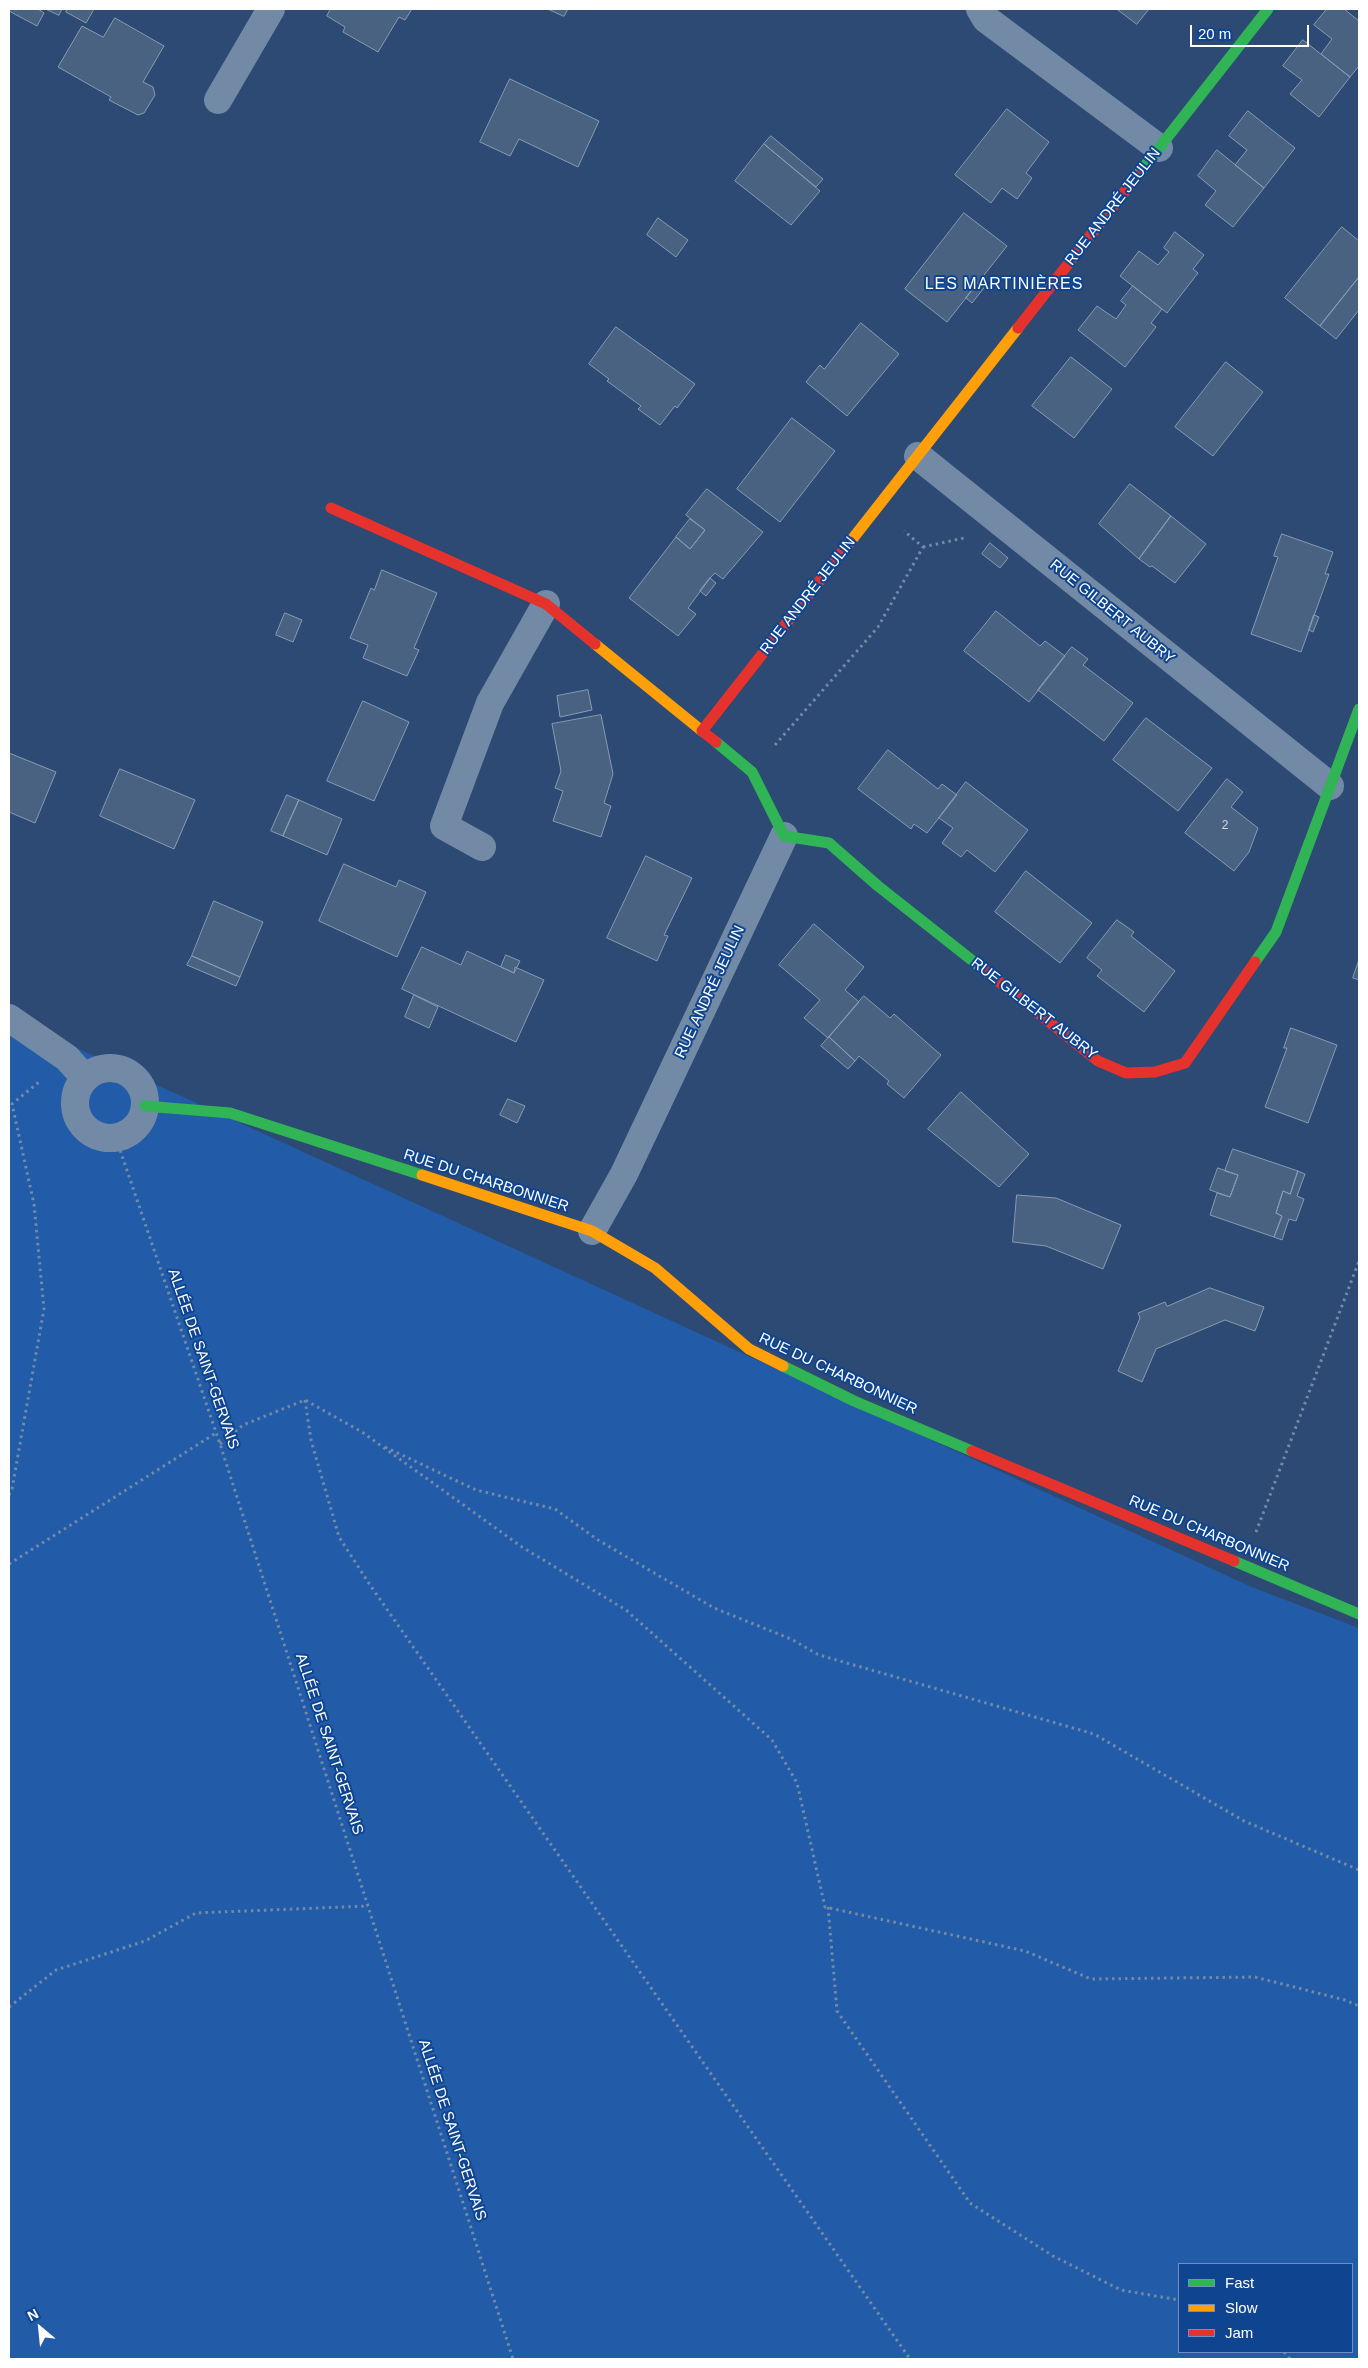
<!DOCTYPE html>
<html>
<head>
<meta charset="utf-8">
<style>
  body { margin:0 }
  #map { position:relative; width:1368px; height:2368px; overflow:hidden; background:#2c4a73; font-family:Arial,sans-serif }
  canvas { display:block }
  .frame { position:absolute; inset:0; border:10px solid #fff; pointer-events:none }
  .legend { position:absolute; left:1178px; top:2263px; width:175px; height:90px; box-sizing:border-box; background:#0f4590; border:1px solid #6f8fbc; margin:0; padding:6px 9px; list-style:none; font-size:15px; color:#fff }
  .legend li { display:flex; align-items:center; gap:10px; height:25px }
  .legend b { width:25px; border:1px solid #6f8fbc }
  .north { position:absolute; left:15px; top:2303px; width:50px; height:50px; -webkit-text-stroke:4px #0f4590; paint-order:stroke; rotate:332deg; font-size:14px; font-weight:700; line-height:20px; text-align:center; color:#fff }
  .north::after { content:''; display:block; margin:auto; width:18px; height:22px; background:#fff; clip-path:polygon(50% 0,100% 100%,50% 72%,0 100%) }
  .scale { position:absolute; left:1190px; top:25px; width:119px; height:22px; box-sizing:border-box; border:2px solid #fff; border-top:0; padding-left:6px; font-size:15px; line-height:18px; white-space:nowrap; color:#fff; -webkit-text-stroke:4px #0f4590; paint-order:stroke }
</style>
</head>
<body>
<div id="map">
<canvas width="1368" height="2368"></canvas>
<div class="frame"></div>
<ul class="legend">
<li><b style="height:6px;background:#30b455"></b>Fast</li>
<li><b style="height:6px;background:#ff9f0a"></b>Slow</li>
<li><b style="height:6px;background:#e5322d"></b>Jam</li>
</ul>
<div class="north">N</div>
<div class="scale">20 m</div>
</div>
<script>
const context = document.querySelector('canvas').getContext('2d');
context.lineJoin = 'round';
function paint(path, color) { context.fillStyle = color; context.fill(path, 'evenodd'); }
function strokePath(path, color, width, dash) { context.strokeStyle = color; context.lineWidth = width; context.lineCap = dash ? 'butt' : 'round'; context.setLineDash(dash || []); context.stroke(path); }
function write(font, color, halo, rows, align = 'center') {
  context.font = font + ' Arial,sans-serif'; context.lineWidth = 4; context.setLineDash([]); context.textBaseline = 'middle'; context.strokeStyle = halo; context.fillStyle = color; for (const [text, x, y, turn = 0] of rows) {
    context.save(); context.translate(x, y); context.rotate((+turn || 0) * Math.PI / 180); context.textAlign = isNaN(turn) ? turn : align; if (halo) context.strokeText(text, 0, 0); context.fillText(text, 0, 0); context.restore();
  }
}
const green = new Path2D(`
  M9 1017 1254 1588 1359 1628V2359H9ZM1179 2264H1352V2352H1179Z`);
const building = new Path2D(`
  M10 9H38L44 13 37 26 9 11Z
  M46 9H62L59 15Z
  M68 9H94L86 23 66 12Z
  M331 9H412L405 20 399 17 378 52 343 32 345 27 327 16Z
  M548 9H568L564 16Z
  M1117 9H1149L1137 24Z
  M1327 9H1344L1359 21V66L1350 77 1321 54 1332 39 1314 25Z
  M115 18 164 46 143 82 153 87 155 95 144 113 138 115 109 100 111 97 58 67 82 26 103 37Z
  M1303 40 1350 77 1319 117 1290 94 1302 80 1283 66Z
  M510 79 599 121 578 167 519 139 510 156 480 142Z
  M1007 109 1049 142 1026 173 1032 178 1017 199 1002 188 991 203 955 175Z
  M1248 111 1295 148 1264 188 1235 165 1247 150 1229 136Z
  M771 136 823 179 816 187 764 144Z
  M764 144 820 191 791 225 735 181Z
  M1217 150 1264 188 1233 227 1205 205 1216 191 1198 176Z
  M964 213 1007 246 947 322 905 289Z
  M658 218 688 240 676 257 647 235Z
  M1342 227 1359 241V277L1320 326 1285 298Z
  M1175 232 1204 255 1193 269 1198 273 1167 313 1120 276 1139 251 1158 265 1169 252 1164 248Z
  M1359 277V310L1336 339 1320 326Z
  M981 279 987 284 972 303 966 298Z
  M1133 286 1162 309 1151 323 1156 327 1125 367 1078 330 1097 306 1116 319 1126 305 1121 301Z
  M861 323 899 354 847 416 806 382 820 365 824 369Z
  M616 327 695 384 677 408 675 406 660 425 638 409 641 406 607 381 609 379 589 364Z
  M1071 357 1112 389 1074 438 1032 406Z
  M1226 362 1263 392 1213 456 1175 427Z
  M792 418 835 451 780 522 737 489Z
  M1130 484 1171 516 1139 559 1099 524Z
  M707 489 763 532 723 579 715 573 710 578 688 608 696 614 678 636 629 598 676 537 690 549 705 530 686 515Z
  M1171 516 1206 544 1175 583 1152 566 1150 567 1139 559Z
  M690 519 705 530 690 549 676 537Z
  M1282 534 1333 552 1325 574H1329L1301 652 1251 634 1278 557 1274 556Z
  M990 543 1008 558 1000 568 982 554Z
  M382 570 437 593 414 648 419 650 407 676 363 658 368 645 350 638 371 588 374 590Z
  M710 578 716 583 706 596 700 591Z
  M996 611 1040 646 1045 641 1065 656 1029 702 964 651Z
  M285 613 302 620 293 642 276 635Z
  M1314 615 1319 617 1313 632 1309 630Z
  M1072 647 1088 659 1083 665 1133 703 1104 741 1038 690Z
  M588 690 592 710 560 717 557 696Z
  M363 701 409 722 374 801 327 781Z
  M601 715 613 774 604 803 611 806 601 837 553 821 563 791 555 788 561 771 552 724Z
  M1146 718 1212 768 1178 811 1113 760Z
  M888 750 938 789 942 784 957 795 927 833 914 824 911 829 858 789Z
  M9 753 56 772 35 823 9 812Z
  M120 769 195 800 174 849 100 816Z
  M1227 779 1243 792 1231 807 1258 828 1249 852 1234 871 1185 833Z
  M966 782 1028 830 995 872 967 850 961 857 942 843 953 828 939 818Z
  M287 795 299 800 283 836 271 831Z
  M299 800 342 819 327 855 283 836Z
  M646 856 692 878 664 935 668 936 657 961 607 938Z
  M344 864 396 887 399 880 426 892 397 957 319 921Z
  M1026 871 1092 923 1060 963 995 912Z
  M214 901 263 922 240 977 192 956Z
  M1117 920 1134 932 1131 936 1175 971 1144 1012 1097 976 1102 970 1087 958Z
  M814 924 864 967 845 990 859 1002 828 1038 804 1018 820 1000 779 965Z
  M422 947 461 965 467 951 514 973 515 967 544 980 516 1042 402 989Z
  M506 955 520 961 514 973 501 967Z
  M192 956 240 977 236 986 187 965Z
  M1359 960V980L1353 978Z
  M414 995 438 1007 429 1028 405 1017Z
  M864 996 890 1018 894 1014 941 1055 904 1098 887 1084 889 1081 859 1056 855 1061 829 1037Z
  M1291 1028 1337 1045 1308 1123 1265 1107 1287 1048H1284Z
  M829 1037 855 1061 848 1069 821 1046Z
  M961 1092 1029 1154 999 1187 928 1129Z
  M508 1099 525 1106 517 1123 500 1115Z
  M1233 1149 1298 1171 1290 1194 1283 1191 1276 1213 1282 1216 1274 1237 1210 1215 1217 1193 1230 1197 1238 1175 1225 1171Z
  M1218 1168 1238 1175 1230 1197 1210 1190Z
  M1298 1171 1305 1174 1297 1196 1304 1199 1296 1221 1289 1219 1282 1240 1274 1237 1282 1216 1276 1213 1283 1191 1290 1194Z
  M1017 1195 1056 1198 1121 1225 1103 1269 1046 1246 1013 1242Z
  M1210 1288 1264 1307 1255 1331 1225 1320 1156 1349 1142 1382 1118 1371 1140 1318 1138 1313 1165 1302 1167 1306Z`);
const path = new Path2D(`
  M923 547 964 538
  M775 745 878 627 923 547 904 531
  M116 1138 220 1444 513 2359
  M305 1400 311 1440 339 1537 370 1585 910 2359
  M220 1444 243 1425 305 1400 362 1432 522 1547 626 1610 772 1740 797 1783 825 1907 1025 1951 1091 1979 1255 1977 1345 2000 1359 2006
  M385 1447 476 1490 555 1509 598 1540 714 1608 791 1639 819 1655 1094 1734 1244 1821 1359 1870
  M9 1495 12 1489 44 1309 34 1204 12 1104 39 1082
  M1256 1532 1359 1261
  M9 1564 216 1433
  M828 1907 837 2011 970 2203 1053 2256 1121 2290 1179 2300
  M9 2007 56 1970 145 1941 196 1913 368 1906
  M1284 2352 1290 2359`);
const street = new Path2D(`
  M980 9 986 19 1159 148
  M218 100 271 9
  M918 456 1330 786
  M482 847 444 826 490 703 546 604
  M9 1018 67 1058 85 1078
  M75 1103a35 35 0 1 1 70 0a35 35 0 1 1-70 0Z
  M592 1231 624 1174 784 836`);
const fast = new Path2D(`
  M1137 176 1268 9
  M716 742 752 772 784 836 829 843 878 886 983 969
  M1255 962 1276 932 1359 709
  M145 1106 230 1113 422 1175
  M783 1366 854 1401 972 1451
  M1234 1561 1359 1614`);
const slow = new Path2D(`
  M850 542 1018 328
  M595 644 702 731
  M422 1175 592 1231 655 1268 749 1349 783 1366`);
const jam = new Path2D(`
  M1018 328 1137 176
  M331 508 546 604 595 644
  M716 742 702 731 850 542
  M983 969 1098 1061 1126 1073 1155 1072 1185 1063 1255 962
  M972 1451 1234 1561`);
const numberNames = [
  ["2",1225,826]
];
const streetNames = [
  ["RUE ANDRÉ JEULIN",1113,207,-52],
  ["RUE ANDRÉ JEULIN",808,596,-52],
  ["RUE GILBERT AUBRY",1112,612,39],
  ["RUE ANDRÉ JEULIN",710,992,-65],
  ["RUE GILBERT AUBRY",1034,1009,38],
  ["RUE DU CHARBONNIER",486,1181,18],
  ["ALLÉE DE SAINT-GERVAIS",203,1359,71],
  ["RUE DU CHARBONNIER",838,1374,25],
  ["RUE DU CHARBONNIER",1209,1534,23],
  ["ALLÉE DE SAINT-GERVAIS",329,1744,72],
  ["ALLÉE DE SAINT-GERVAIS",452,2130,72]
];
const neighbourhoodNames = [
  ["LES MARTINIÈRES",1004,285]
];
paint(green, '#225ca8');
paint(building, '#496282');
strokePath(building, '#889bb4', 1);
strokePath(path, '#738aa6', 3, [2.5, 4]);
strokePath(street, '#738aa6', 28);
strokePath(fast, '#30b455', 11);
strokePath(slow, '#ff9f0a', 11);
strokePath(jam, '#e5322d', 11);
write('12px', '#d2d8e0', null, numberNames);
write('15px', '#fff', '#0f4590', streetNames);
context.letterSpacing = '1px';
write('16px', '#fff', '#0f4590', neighbourhoodNames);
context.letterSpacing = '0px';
</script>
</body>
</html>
